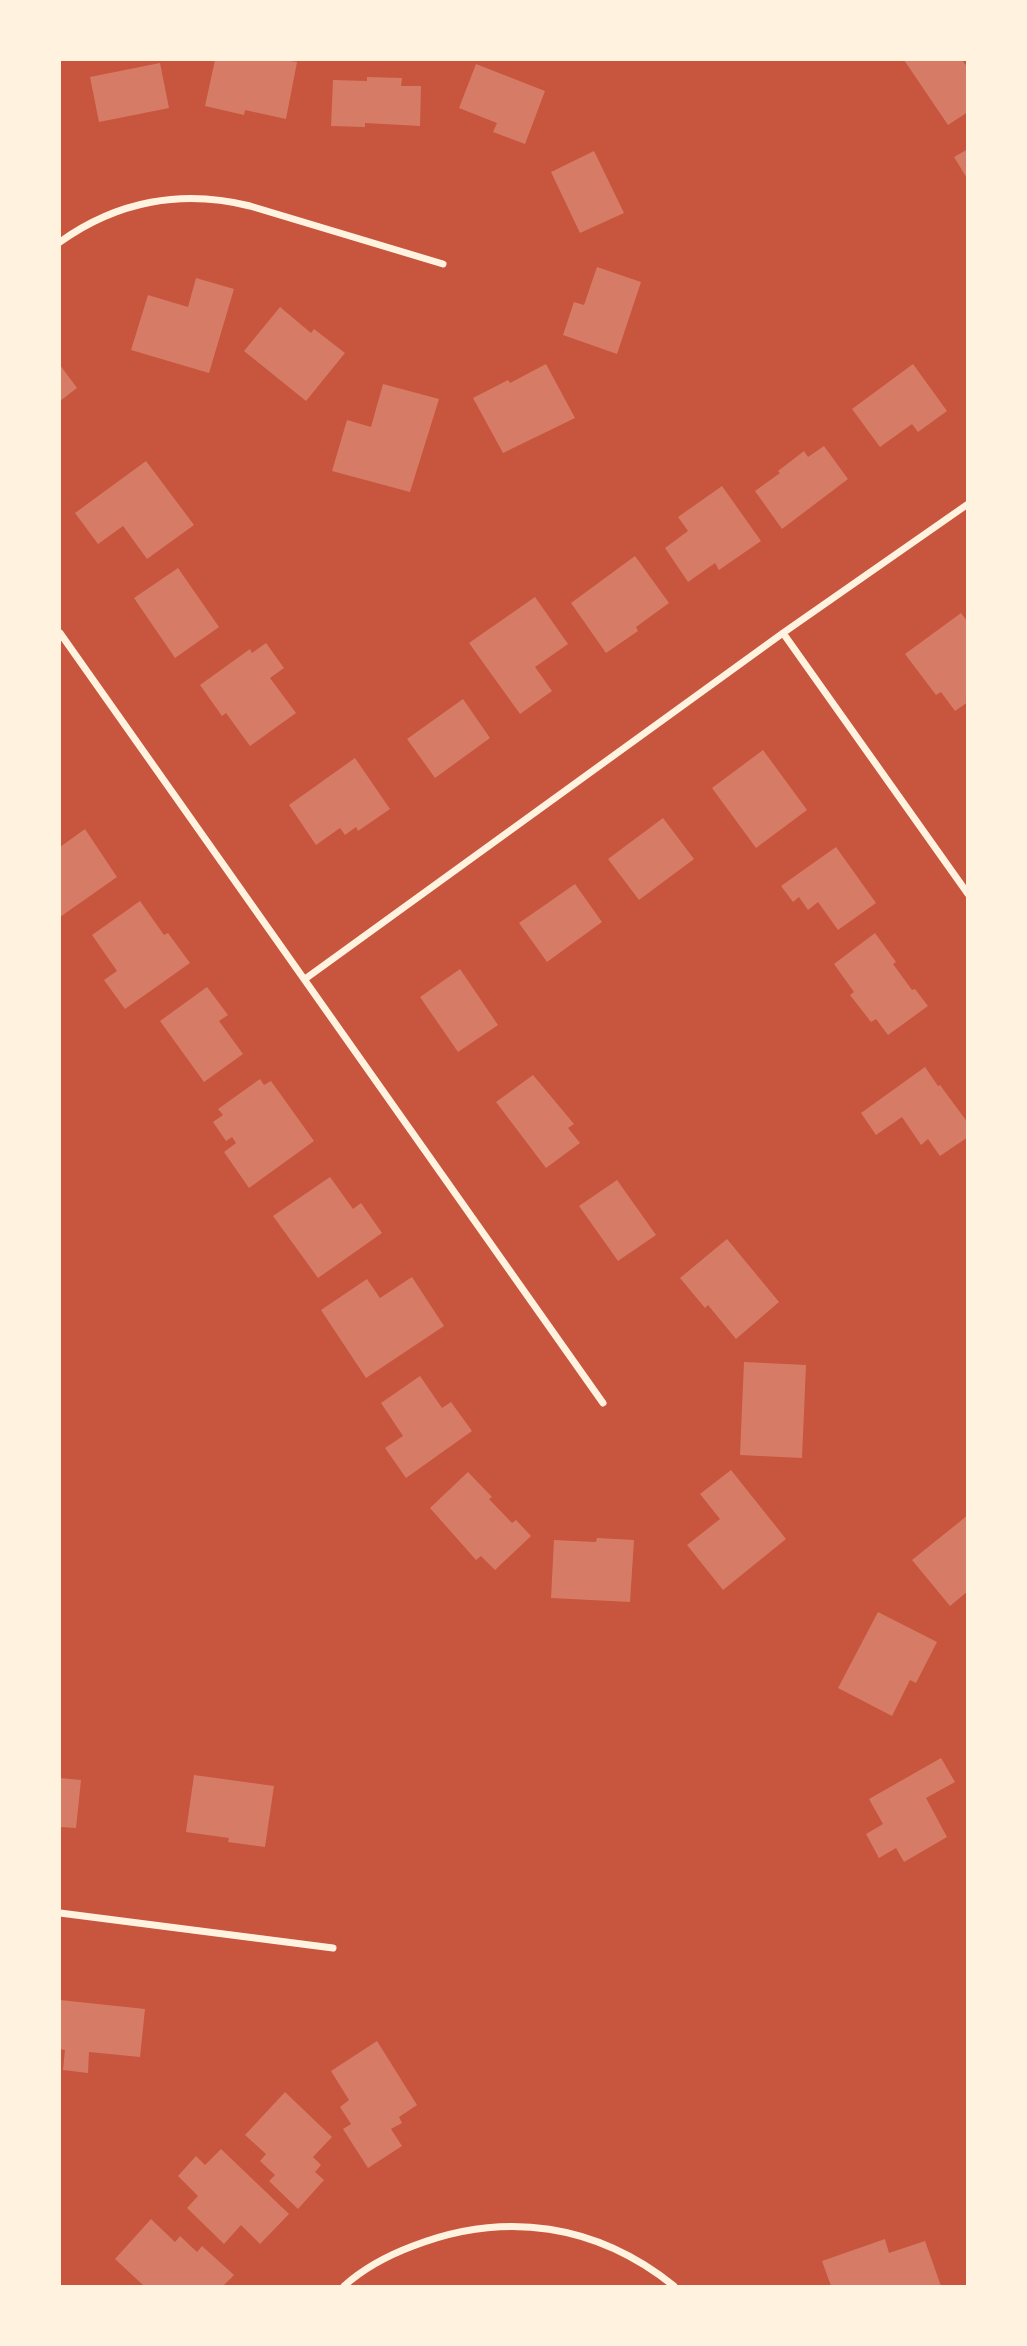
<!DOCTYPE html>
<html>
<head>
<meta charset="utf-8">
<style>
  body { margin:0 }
  #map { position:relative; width:1027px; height:2346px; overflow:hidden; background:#c8553d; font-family:"DM Sans",sans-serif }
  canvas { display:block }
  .frame { position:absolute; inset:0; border:61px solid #fff3e0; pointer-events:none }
</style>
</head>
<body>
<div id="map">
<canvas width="1027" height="2346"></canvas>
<div class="frame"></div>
</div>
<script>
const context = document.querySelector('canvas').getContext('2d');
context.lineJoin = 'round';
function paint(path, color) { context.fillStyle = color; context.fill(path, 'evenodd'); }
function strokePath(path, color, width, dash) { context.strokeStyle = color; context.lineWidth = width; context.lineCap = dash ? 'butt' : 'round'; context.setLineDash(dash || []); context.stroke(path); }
const building = new Path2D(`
  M215 60H284L297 62 286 119 245 110 244 115 205 106Z
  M904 60H962L968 68V112L948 125Z
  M160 63 169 108 99 122 90 77Z
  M476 64 545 91 525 144 493 132 497 123 459 108Z
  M367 77 402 78 401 86H421L420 126 365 123V127L331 126 333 80 367 81Z
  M968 149V180L954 157Z
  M594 151 624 213 580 233 551 172Z
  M597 267 641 282 617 354 563 335 574 302 584 305Z
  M196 278 234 289 209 373 131 350 148 295 188 307Z
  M280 307 311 333 314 329 345 353 306 401 244 351Z
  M546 364 575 418 503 453 473 398 508 380 510 383Z
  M913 364 947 411 918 432 912 424 880 447 852 409Z
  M60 365 77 388 60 401Z
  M383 384 439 399 410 492 332 471 347 420 371 427Z
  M824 446 848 479 782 529 755 491 780 473 778 471 804 451 808 457Z
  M146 461 194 525 147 559 123 526 98 544 75 513Z
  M722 486 761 541 719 570 715 563 688 582 665 548 688 531 678 517Z
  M635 556 669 603 636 627 638 631 606 653 571 603Z
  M178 568 219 627 175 658 134 598Z
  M535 597 568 644 535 667 552 691 520 714 469 643Z
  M961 613 968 622V702L955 711 941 692 936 695 905 654Z
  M266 643 284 668 270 678 296 713 250 746 226 713 222 716 200 685 250 649 252 653Z
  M463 699 490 738 435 778 407 739Z
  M763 750 807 810 756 848 712 788Z
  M355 758 390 809 358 831 356 827 345 835 340 828 316 845 289 805Z
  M663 818 694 859 639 900 608 859Z
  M85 829 117 877 60 917V847Z
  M836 847 876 903 838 930 818 902 808 910 799 897 793 902 781 886Z
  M575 884 602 922 547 962 519 923Z
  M140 901 164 935 168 933 190 963 125 1009 104 980 117 971 92 935Z
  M875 933 896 962 893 964 912 990 915 989 928 1006 888 1035 876 1019 871 1022 850 995 854 992 834 964Z
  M460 969 498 1025 458 1052 420 997Z
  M207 987 228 1015 219 1021 243 1054 204 1082 160 1021Z
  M925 1067 938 1086 940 1085 968 1123V1137L940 1156 928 1139 921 1145 902 1117 876 1135 861 1113Z
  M533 1075 574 1124 568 1128 580 1143 546 1168 496 1102Z
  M260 1079 264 1085 271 1081 314 1141 249 1188 224 1152 236 1143 232 1137 226 1141 213 1122 223 1115 218 1109Z
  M330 1177 353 1209 361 1203 382 1233 318 1278 273 1216Z
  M617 1180 656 1235 618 1261 579 1206Z
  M727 1239 779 1302 736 1339 708 1305 705 1308 680 1278Z
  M412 1277 444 1326 366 1378 321 1310 367 1279 380 1298Z
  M744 1362 806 1365 802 1458 740 1455Z
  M420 1376 442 1408 451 1402 472 1431 406 1478 385 1448 403 1436 381 1403Z
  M731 1470 786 1539 723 1590 687 1545 720 1519 700 1494Z
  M468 1472 492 1497 489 1499 512 1523 516 1520 531 1536 495 1570 481 1556 476 1560 430 1508Z
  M968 1515V1591L950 1606 912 1560Z
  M597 1538 634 1540 630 1602 551 1598 554 1540 596 1542Z
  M878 1612 937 1642 916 1683 910 1680 892 1716 838 1688Z
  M941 1758 955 1782 926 1798 947 1837 904 1862 896 1848 879 1858 866 1834 883 1824 869 1799Z
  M194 1775 274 1786 265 1847 228 1842 229 1838 186 1832Z
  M60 1778 81 1780 76 1828 60 1827Z
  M60 2000 145 2009 140 2057 89 2052 88 2073 63 2070 65 2050 60 2049Z
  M377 2041 417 2105 399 2117 402 2123 391 2129 402 2146 368 2168 343 2129 351 2124 340 2107 349 2100 331 2071Z
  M285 2092 332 2137 313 2157 321 2165 315 2172 324 2180 298 2209 269 2181 275 2175 260 2161 266 2154 245 2135Z
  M221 2149 289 2214 260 2244 241 2225 224 2244 187 2208 198 2196 178 2176 196 2156 205 2165Z
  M151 2219 175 2242 180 2236 197 2252 202 2246 234 2275 223 2286H144L115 2259Z
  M885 2239 889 2253 925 2241 941 2286H866L865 2285 831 2286 822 2261Z`);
const minor = new Path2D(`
  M60 242C117 201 182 189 250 206L443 264
  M60 633 603 1403
  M783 633 968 894
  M305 979 783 633 968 504
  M60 1913 333 1948
  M344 2286C363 2269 389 2255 413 2246 505 2210 597 2224 674 2286`);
paint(building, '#d67c66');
strokePath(minor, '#fff3e0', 7);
</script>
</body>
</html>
